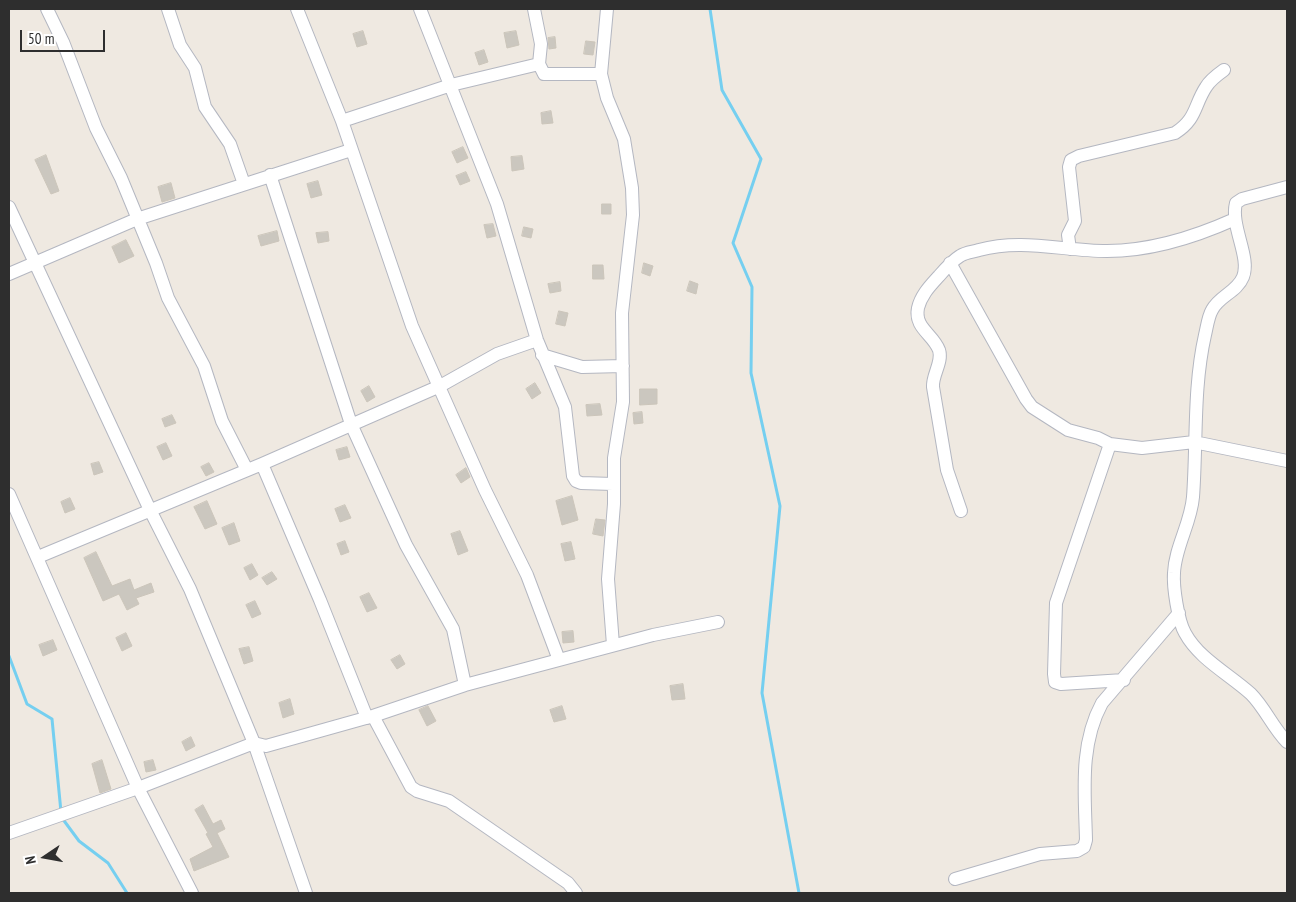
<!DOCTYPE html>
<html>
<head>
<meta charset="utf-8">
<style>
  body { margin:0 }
  #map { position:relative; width:1296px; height:902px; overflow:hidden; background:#efe9e1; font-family:"PT Sans Narrow",sans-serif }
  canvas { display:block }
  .frame { position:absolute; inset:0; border:10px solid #2e2e2e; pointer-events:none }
  .north { position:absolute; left:20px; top:832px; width:50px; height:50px; -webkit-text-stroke:4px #fff; paint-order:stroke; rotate:258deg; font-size:14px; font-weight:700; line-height:20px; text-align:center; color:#2e2e2e }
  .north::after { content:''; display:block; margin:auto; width:18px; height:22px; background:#2e2e2e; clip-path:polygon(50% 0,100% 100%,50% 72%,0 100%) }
  .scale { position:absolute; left:20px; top:30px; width:85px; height:22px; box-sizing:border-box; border:2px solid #2e2e2e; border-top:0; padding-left:6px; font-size:15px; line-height:18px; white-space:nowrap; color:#2e2e2e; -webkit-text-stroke:4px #fff; paint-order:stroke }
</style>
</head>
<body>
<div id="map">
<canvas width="1296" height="902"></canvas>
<div class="frame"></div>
<div class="north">N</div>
<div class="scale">50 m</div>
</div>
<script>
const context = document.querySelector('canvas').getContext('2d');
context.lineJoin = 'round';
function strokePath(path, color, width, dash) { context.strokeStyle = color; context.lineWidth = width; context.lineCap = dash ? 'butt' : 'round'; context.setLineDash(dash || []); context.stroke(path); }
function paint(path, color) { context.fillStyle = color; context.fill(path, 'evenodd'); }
const stream = new Path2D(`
  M710 9 722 90 761 159 733 243 752 287 751 373 780 506 762 693 799 893
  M9 656 27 704 52 719 61 812
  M62 818 79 841 108 863 127 893`);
const building = new Path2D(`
  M363 31 367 44 357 47 353 34Z
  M516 31 519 45 507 48 504 33Z
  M555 37 556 48 549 49 548 38Z
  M586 41 595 42 593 55 584 54Z
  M484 50 488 62 479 65 475 53Z
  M551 111 553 123 542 124 541 113Z
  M463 147 468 158 457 163 452 152Z
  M46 155 59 191 51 194 35 160Z
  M522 156 524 169 512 171 511 157Z
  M466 172 470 181 460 185 456 176Z
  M318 181 322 195 311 198 307 184Z
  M171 183 175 198 162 202 158 187Z
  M602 204H611V214H602Z
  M493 224 496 236 487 238 484 225Z
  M524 227 533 229 531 238 522 236Z
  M277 231 279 241 261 246 258 236Z
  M328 232 329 241 318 243 316 233Z
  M126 240 134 256 119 263 112 247Z
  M644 263 653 266 650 276 642 273Z
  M593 265H603L604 279H593Z
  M690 281 698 284 696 294 687 291Z
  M560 282 561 291 550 293 548 284Z
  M559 311 568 313 565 326 556 324Z
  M535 383 541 393 532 399 526 389Z
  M369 386 375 397 367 402 361 391Z
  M640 389H657V404L640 405Z
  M600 404 602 415 587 416 586 405Z
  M642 412 643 423 634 424 633 413Z
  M172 415 176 423 165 427 162 419Z
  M166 443 172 456 163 460 157 447Z
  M347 447 350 457 339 460 336 450Z
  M99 462 103 472 94 475 91 464Z
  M209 463 214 472 206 476 201 467Z
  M466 468 470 477 461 483 456 475Z
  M572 496 578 520 562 525 556 501Z
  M70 498 75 509 65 513 61 502Z
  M207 501 217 524 205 529 194 507Z
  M345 505 351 518 340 522 335 509Z
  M596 519 605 520 603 536 593 534Z
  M234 523 240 541 229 545 222 528Z
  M460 531 468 551 458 555 451 534Z
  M345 541 349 552 341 555 337 544Z
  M571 542 575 559 565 561 561 544Z
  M96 552 112 586 130 579 134 590 151 583 154 592 136 598 139 604 127 610 119 594 103 601 84 558Z
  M252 564 258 575 250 580 244 568Z
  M272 572 277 579 267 585 262 578Z
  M369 593 377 608 367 612 360 597Z
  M255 601 261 614 252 618 246 605Z
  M573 631 574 642 563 643 562 632Z
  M126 633 132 646 122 651 116 638Z
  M53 640 57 650 43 656 39 645Z
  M249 647 253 661 244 664 239 649Z
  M400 655 405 664 397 669 391 660Z
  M683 684 685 699 672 700 670 686Z
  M290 699 294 714 283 718 279 703Z
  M428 706 436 721 427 726 419 710Z
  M562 706 566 719 554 722 550 710Z
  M191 737 195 746 186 751 182 742Z
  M102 760 111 789 100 793 92 764Z
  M153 760 156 770 146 772 144 762Z
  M203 805 213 824 221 820 225 829 217 833 229 857 194 871 190 859 213 847 206 834 208 833 195 810Z`);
const street = new Path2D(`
  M47 9 63 42 96 128 121 178 156 263 168 298 204 366 222 421 247 470
  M168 9 180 45 195 68 205 107 230 144 244 184
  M297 9 342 121 412 326 485 490 527 575 559 660
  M420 9 497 204 537 340 565 407 573 476 576 481 581 483 613 484
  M534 9 541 44 539 64 544 74H601
  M607 9 601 74 607 98 624 139 632 188 633 215 622 313 623 402 614 458V504L608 579 613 645
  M342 121 451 85 539 64
  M270 175 351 424 406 545 453 629 465 685
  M1287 187 1242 199 1236 203C1230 226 1251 257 1243 277 1237 292 1219 296 1212 310 1208 317 1207 327 1205 335 1193 388 1197 443 1193 497 1191 523 1175 547 1174 573 1173 587 1178 621 1185 633 1199 659 1229 674 1251 694 1265 708 1273 728 1287 742
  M9 207 150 510 190 589 254 743 138 788 9 833
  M1070 249 1068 235 1075 221 1069 167 1071 160 1079 156 1175 133C1197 119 1194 105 1206 87 1210 80 1217 75 1224 70
  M950 263 1026 399 1032 407 1068 430 1098 438 1110 444 1142 448 1194 442 1287 461
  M9 274 137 219 351 150
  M542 355 582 367 623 366
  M1110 444 1056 603 1054 674 1055 682 1061 684 1124 680
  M262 464 320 600 367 718
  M9 494 138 788 192 893
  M961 511 947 470 933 387C932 375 943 362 939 350 933 334 914 328 918 308 921 295 930 286 939 276 945 269 952 261 960 256 966 252 973 252 979 250 1022 238 1063 251 1107 251 1151 251 1195 237 1235 219
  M38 557 262 464 440 386 497 354 537 340
  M373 716 411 787 417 791 449 801 568 883 576 893
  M254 743 266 746 373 716 465 685 653 635 718 622
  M254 743 306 893
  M955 879 1040 854 1077 851 1084 847 1086 840C1085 794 1079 745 1102 703L1179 613`);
strokePath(stream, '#75cff0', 3);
paint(building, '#cbc7bf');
strokePath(building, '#cbc5ba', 1);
strokePath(street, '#b4b7c1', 14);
strokePath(street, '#fff', 12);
</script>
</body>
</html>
